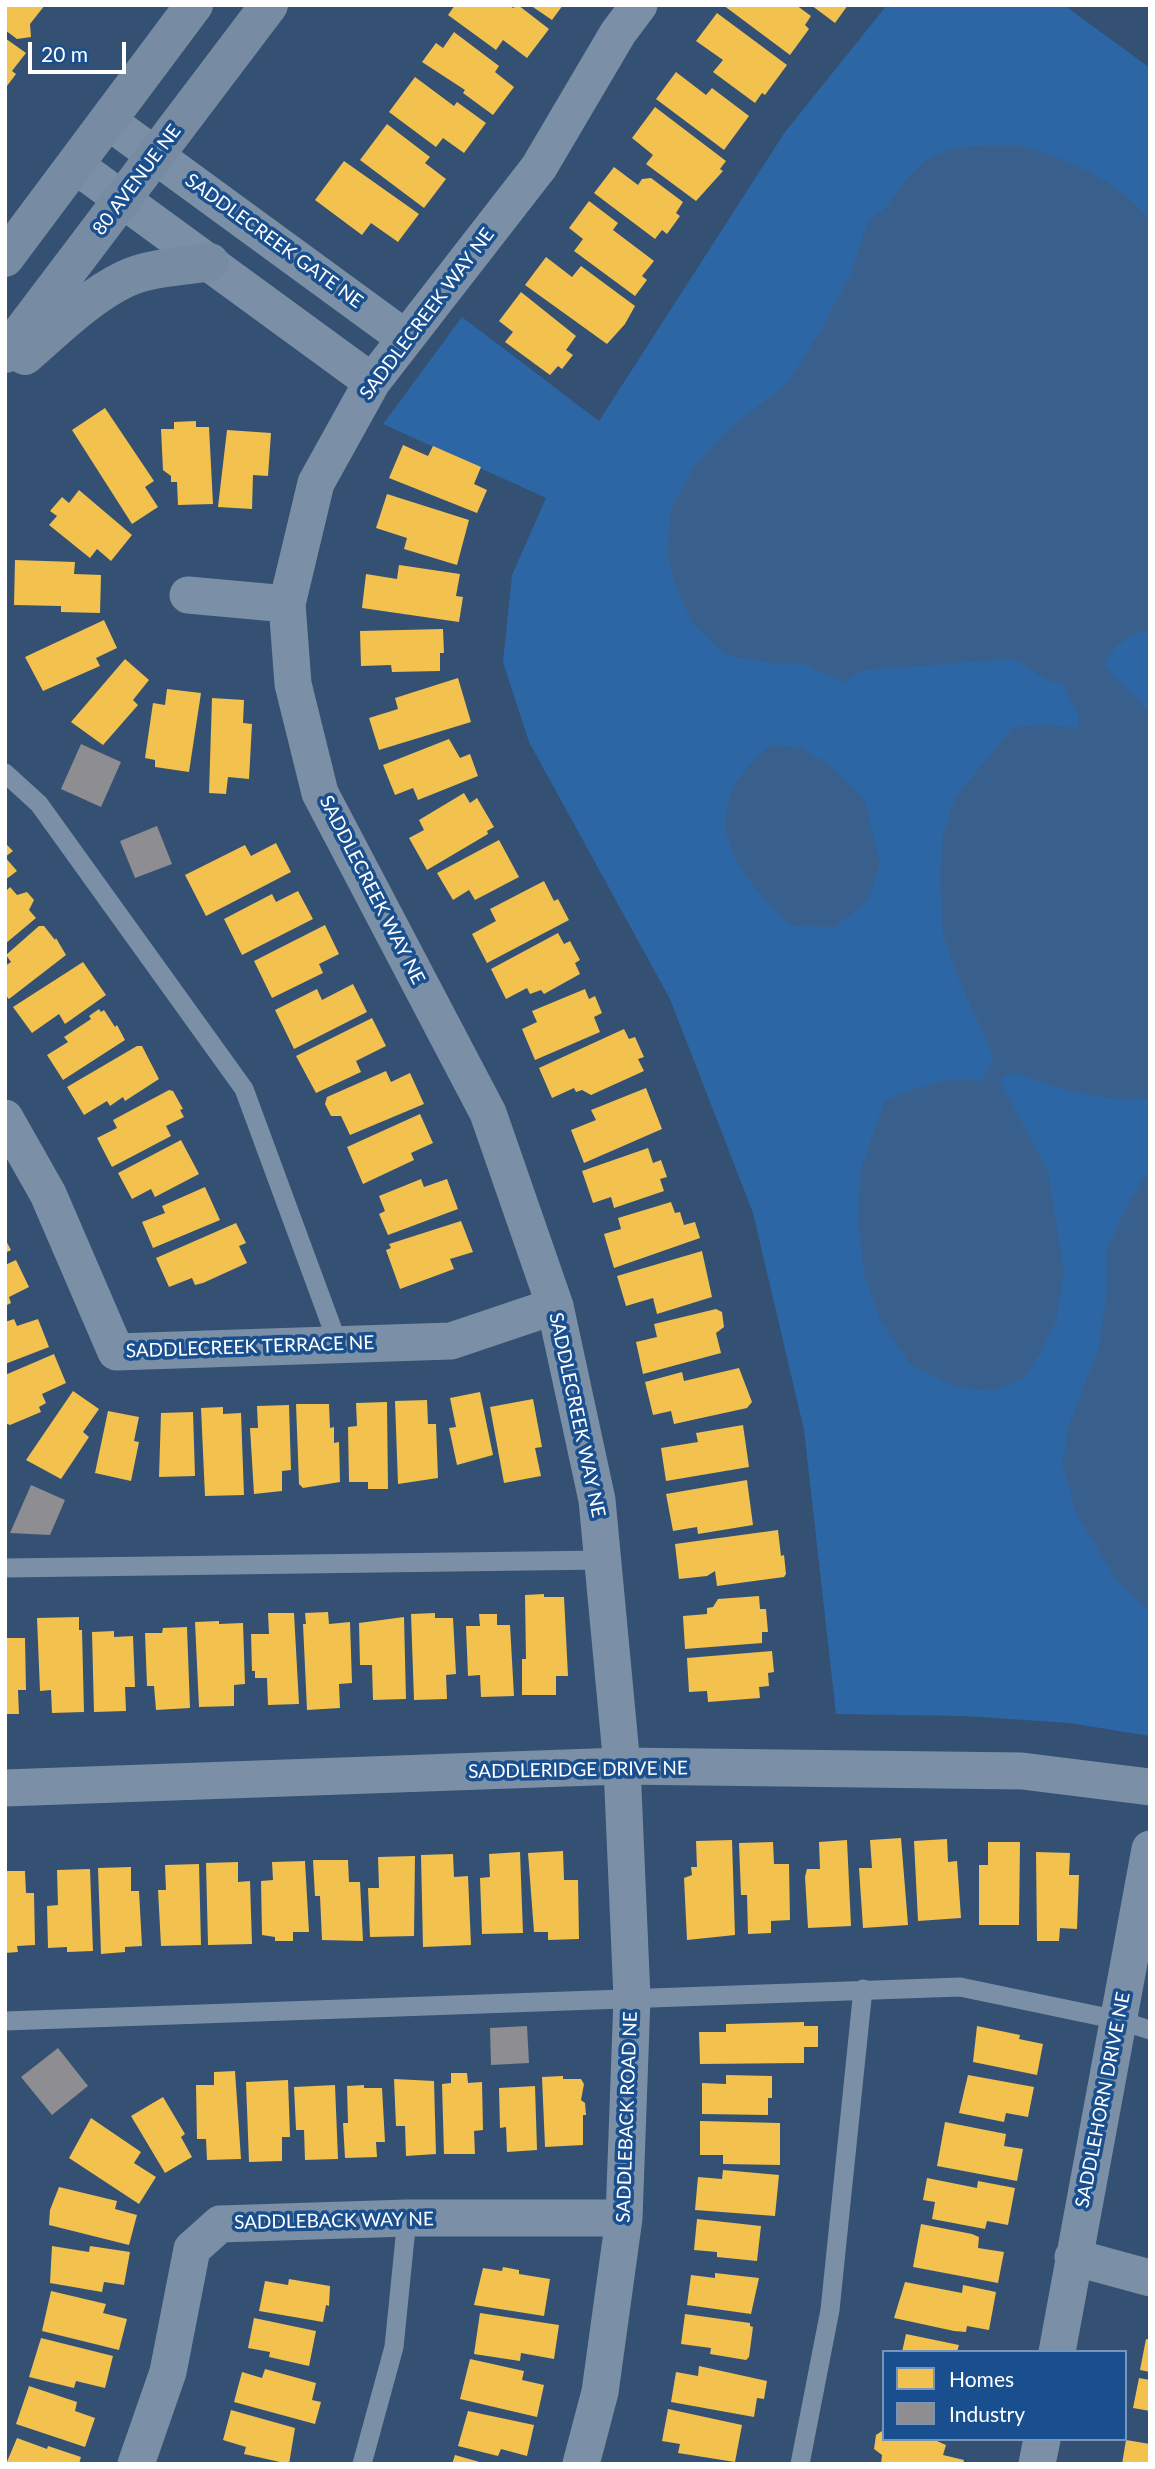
<!DOCTYPE html>
<html>
<head>
<meta charset="utf-8">
<style>
  body { margin:0 }
  #map { position:relative; width:1155px; height:2469px; overflow:hidden; background:#345173; font-family:Lato,sans-serif }
  canvas { display:block }
  .frame { position:absolute; inset:0; border:7px solid #fff; pointer-events:none }
  .legend { position:absolute; left:882px; top:2350px; width:245px; height:91px; box-sizing:border-box; background:#194f8e; border:2px solid #7595bb; margin:0; padding:9px 12px; list-style:none; font-size:21px; color:#fff }
  .legend li { display:flex; align-items:center; gap:14px; height:35px }
  .legend b { width:35px; border:2px solid #7595bb }
  .scale { position:absolute; left:28px; top:42px; width:98px; height:32px; box-sizing:border-box; border:4px solid #fff; border-top:0; padding-left:9px; font-size:21px; line-height:24px; white-space:nowrap; color:#fff; -webkit-text-stroke:5px #194f8e; paint-order:stroke }
</style>
</head>
<body>
<div id="map">
<canvas width="1155" height="2469"></canvas>
<div class="frame"></div>
<ul class="legend">
<li><b style="height:19px;background:#f2c14e"></b>Homes</li>
<li><b style="height:19px;background:#8d8d92"></b>Industry</li>
</ul>
<div class="scale">20 m</div>
</div>
<script>
const context = document.querySelector('canvas').getContext('2d');
context.lineJoin = 'round';
function paint(path, color) { context.fillStyle = color; context.fill(path, 'evenodd'); }
function strokePath(path, color, width, dash) { context.strokeStyle = color; context.lineWidth = width; context.lineCap = dash ? 'butt' : 'round'; context.setLineDash(dash || []); context.stroke(path); }
function write(font, color, halo, rows, align = 'center') {
  context.font = font + ' Lato,sans-serif'; context.lineWidth = 7; context.setLineDash([]); context.textBaseline = 'middle'; context.strokeStyle = halo; context.fillStyle = color; for (const [text, x, y, turn = 0] of rows) {
    context.save(); context.translate(x, y); context.rotate((+turn || 0) * Math.PI / 180); context.textAlign = isNaN(turn) ? turn : align; if (halo) context.strokeText(text, 0, 0); context.fillText(text, 0, 0); context.restore();
  }
}
const green = new Path2D(`
  M887 5H1064L1150 68V1736L1069 1723 964 1716 836 1714 804 1430 753 1213 670 999 529 742 503 662 512 575 546 498 383 424 462 317 599 421 785 132Z`);
const water = new Path2D(`
  M1020 145C1073 161 1112 178 1150 219V630C1128 635 1114 644 1105 665 1118 684 1136 694 1150 713V1099C1103 1102 1055 1088 1012 1072L999 1080 1048 1171 1064 1272 1056 1321 1040 1353 1024 1378 994 1391 958 1388 911 1365 880 1320 865 1277 858 1225 860 1172 884 1102C915 1087 947 1075 982 1081L994 1058 956 973 943 934 940 875 943 835 955 798 1012 728 1043 725 1078 728 1079 716 1062 683 1047 680 1014 659 862 670 843 683 804 664 770 663 725 655 692 622 678 592 667 555 671 508 695 465 732 426 787 384 821 330 851 273 868 220C892 209 898 186 916 169 942 142 986 146 1020 145Z
  M771 745 802 748 832 767 864 799 880 862 869 899 835 927 792 926C730 868 690 809 771 745Z
  M1150 1175V1612L1117 1581 1077 1515 1062 1464 1068 1427 1099 1347 1107 1289 1106 1252 1125 1209 1143 1178Z`);
const homes = new Path2D(`
  M5 5H45L30 24 31 37 17 39 5 30Z
  M455 5H509L513 8 518 5 549 29 527 58 503 40 496 50 448 15Z
  M530 5H563L552 20Z
  M723 5H796L811 16 805 25 809 29 790 55Z
  M811 5H848L835 23Z
  M717 13 787 65 765 95 762 93 755 103 713 72 723 60 696 41Z
  M454 32 499 66 495 72 514 87 493 115 463 93 465 90 422 62 436 43 443 48Z
  M5 38 26 53 12 71 16 74 7 86Z
  M676 72 706 95 712 88 749 116 724 150 656 99Z
  M415 77 454 106 457 102 486 123 464 153 443 138 436 147 389 112Z
  M655 107 726 161 720 169 723 171 696 201 646 164 653 155 632 138Z
  M387 124 430 157 425 163 446 179 424 208 360 160Z
  M344 161 419 214 398 242 371 223 362 235 315 200Z
  M614 167 638 185 642 179 651 178 683 202 676 213 680 216 667 234 662 230 655 239 594 193Z
  M589 201 618 223 613 230 654 261 642 276 647 280 635 296 574 251 583 239 569 228Z
  M546 257 572 277 581 266 635 306 625 324 607 344 525 285Z
  M521 292 576 336 566 350 573 355 562 369 558 366 550 375 505 342 513 332 499 321Z
  M105 408 154 481 145 487 158 507 132 524 72 430Z
  M196 421V427H209L213 504 178 505 177 482H171V476L163 470 161 429H174V422Z
  M227 430 271 433 268 476 253 475 252 509 218 507Z
  M403 445 428 456 433 446 481 467 474 484 487 490 477 513 389 478Z
  M79 490 132 535 111 561 97 549 90 558 49 525 57 516 50 511 62 497 69 503Z
  M387 494 469 520 457 565 404 549 407 538 376 528Z
  M15 560 75 562 74 574 101 575 100 613 61 612V606L14 605Z
  M399 565 460 574 456 596 463 597 459 622 362 608 366 574 397 579Z
  M104 620 117 648 96 658 100 666 43 691 25 657Z
  M443 629 444 653H440V671L392 672 391 665 361 666 360 631Z
  M125 659 149 680 133 700 138 705 103 745 71 722Z
  M458 678 471 722 379 750 369 718 398 709 395 698Z
  M167 689 201 693 189 772 155 767V760L145 758 153 703 165 705Z
  M212 698 244 700 243 723 252 724 249 779 228 777 226 794 209 793Z
  M449 739 460 758 470 754 478 776 418 800 413 788 395 795 383 765Z
  M464 793 470 803 477 798 494 827 487 831 488 834 427 870 409 838 424 830 419 820Z
  M499 840 519 877 475 900 469 890 453 900 437 873Z
  M5 843 13 851 5 857 17 871 5 880Z
  M276 843 291 872 206 916 185 875 245 845 251 856Z
  M544 881 554 901 558 899 569 920 487 963 472 934 496 921 490 909Z
  M10 887 17 895 27 892 34 900 29 910 36 918 5 944V892Z
  M298 891 313 919 242 955 224 919 272 894 276 902Z
  M325 925 339 954 319 964 323 973 272 998 254 961Z
  M39 926H44L55 940 56 938 66 955 9 999 5 995V966L11 962 6 955Z
  M558 933 564 944 570 941 580 960 575 963 580 974 544 994 541 990 530 994 527 988 506 999 491 969Z
  M83 962 106 995 65 1024 59 1014 32 1033 13 1007Z
  M353 984 367 1012 294 1049 275 1010 317 989 322 1000Z
  M585 989 589 999 595 996 602 1013 594 1017 600 1032 535 1060 522 1029 537 1022 532 1011Z
  M99 1009 101 1012 104 1010 115 1027 117 1025 125 1040 63 1080 47 1055 68 1042 64 1037 91 1019 89 1016Z
  M372 1018 386 1046 356 1061 361 1072 316 1093 296 1056Z
  M624 1029 629 1039 635 1037 644 1057 638 1059 644 1071 591 1095 582 1090 576 1092 574 1088 552 1098 539 1068Z
  M137 1046H142L159 1079 125 1101 123 1097 110 1106 107 1101 84 1115 67 1087Z
  M386 1071 391 1082 410 1073 424 1104 350 1135 341 1116H331L325 1104 327 1097Z
  M646 1088 662 1129 584 1163 571 1130 596 1120 591 1110Z
  M169 1090 173 1091 183 1109 180 1110 184 1117 166 1126 171 1136 112 1167 97 1138 117 1128 113 1120Z
  M420 1114 433 1143 411 1153 414 1160 363 1184 347 1147Z
  M181 1140 199 1174 155 1197 151 1189 132 1199 118 1173Z
  M648 1148 653 1163 661 1160 667 1177 660 1179 664 1191 614 1208 611 1197 593 1203 582 1171Z
  M421 1179 424 1187 447 1179 458 1209 388 1235 379 1214 385 1211 379 1196Z
  M205 1187 220 1220 153 1248 142 1222 165 1213 162 1206Z
  M671 1202 675 1213 680 1212 684 1225 695 1222 700 1238 614 1268 604 1234 621 1229 618 1218Z
  M461 1221 473 1252 450 1259 454 1269 400 1289 386 1250 391 1248 389 1244Z
  M236 1223 246 1243 239 1246 247 1263 203 1283 195 1285 192 1278 169 1287 156 1258Z
  M5 1239 11 1250 5 1253Z
  M702 1251 712 1297 657 1314 653 1298 626 1306 617 1276Z
  M16 1260 29 1287 9 1297 11 1303 5 1306V1265Z
  M716 1309 722 1312 724 1327 716 1333 721 1353 643 1374 636 1342 657 1337 654 1324Z
  M14 1319 17 1326 38 1319 49 1347 5 1364V1322Z
  M54 1354 66 1383 42 1394 46 1403 39 1407 41 1412 10 1425 5 1423V1375Z
  M739 1368 752 1402 747 1408 674 1424 671 1411 653 1415 645 1382 682 1372 684 1381Z
  M73 1391 99 1409 83 1432 89 1437 61 1479 26 1460Z
  M480 1392 493 1455 457 1465 449 1428 456 1427 450 1398Z
  M533 1399 542 1447 535 1448 541 1476 504 1483 490 1407Z
  M427 1400 428 1424H436L438 1478 398 1484 395 1401Z
  M387 1402 388 1489H368V1482H349L348 1427 357 1426 356 1403Z
  M296 1404H329L330 1428 334 1427V1443L339 1442 340 1482 303 1488 299 1484Z
  M289 1405 291 1470 282 1471V1491L254 1494 250 1428H258L257 1406Z
  M223 1407V1414L241 1413 244 1495 205 1496 201 1408Z
  M108 1411 139 1417 134 1441 139 1442 131 1481 95 1473Z
  M193 1412 195 1476 159 1477 161 1413Z
  M743 1425 749 1467 666 1481 661 1448 698 1442 696 1433Z
  M747 1480 753 1525 698 1534 697 1527 673 1531 666 1494Z
  M778 1530 781 1556 784 1555 786 1574 784 1577 717 1586 715 1571 707 1576 679 1579 675 1544Z
  M544 1594V1597H564L568 1676H556V1695H522V1659H526L525 1595Z
  M759 1596 760 1609H766L768 1632H762V1643L685 1649 683 1616 707 1614V1608L713 1607 718 1599Z
  M328 1612 329 1624 350 1622 352 1683 339 1684 340 1708 307 1710 303 1624H306L305 1613Z
  M268 1613H294L299 1704 268 1705 267 1678H255V1671H252L251 1634H269Z
  M435 1613V1618H453L456 1674 446 1675 447 1699 414 1700 411 1614Z
  M479 1614H497V1625H510L514 1696 481 1697 480 1675 468 1676 466 1626H480Z
  M79 1617V1630H82L84 1712 52 1713 51 1690 40 1691 37 1618Z
  M404 1617 406 1699 373 1700 372 1665H360L359 1623Z
  M219 1621V1624L243 1623 245 1684 234 1685V1706L199 1707 195 1622Z
  M187 1627 190 1708 156 1710 154 1686H147L145 1633H162L163 1628Z
  M114 1631V1637L133 1636 135 1687H125L126 1711 94 1712 92 1632Z
  M5 1638H25L26 1690H18L19 1714H5Z
  M772 1651 774 1672 768 1673 769 1686 759 1687 760 1698 708 1702 707 1691 689 1692 687 1658Z
  M901 1838 908 1925 863 1928 859 1868H872L870 1840Z
  M947 1839 948 1862 957 1861 961 1918 918 1921 914 1841Z
  M732 1840 735 1935 687 1940 684 1878 692 1875 691 1867H697L696 1841Z
  M847 1840 851 1926 808 1928 805 1877 807 1869H820L819 1842Z
  M773 1842 774 1864H789L790 1920 771 1921V1933L748 1934 747 1895H741L739 1843Z
  M988 1842H1020L1019 1925H979V1865H988Z
  M563 1851 564 1880H578L579 1939 548 1940V1932H534L528 1853Z
  M520 1852 523 1933 482 1934 480 1878 490 1877 489 1854Z
  M1036 1852 1070 1853 1069 1875H1079L1077 1929 1060 1928 1059 1941H1037Z
  M453 1854 454 1877 468 1876 471 1945 423 1947 421 1855Z
  M415 1856 414 1936 370 1937 368 1888H379L378 1857Z
  M313 1860H348L349 1882H360L363 1941 322 1940 320 1896H315Z
  M305 1861 309 1932H293V1941H275V1937L262 1935 261 1881 273 1880 272 1862Z
  M238 1862V1882L250 1881 252 1944 208 1945 206 1863Z
  M199 1864 201 1945 161 1946 158 1890H166L165 1865Z
  M131 1867V1891H139L142 1946 125 1947V1952L101 1954 98 1868Z
  M90 1869 93 1951 67 1952V1947L48 1948 47 1906 58 1905 57 1870Z
  M5 1871H25L26 1893H34L35 1945 17 1946 18 1952 5 1953Z
  M804 2022V2026H818V2047H804V2063L700 2064 699 2032H726V2024Z
  M977 2026 1020 2035 1019 2039 1043 2044 1037 2075 973 2062Z
  M235 2071 241 2159 207 2160 206 2139H197L196 2085H214V2072Z
  M451 2073H467L468 2083 482 2082 483 2130 474 2131 475 2154H444L442 2084 451 2083Z
  M726 2075 772 2076V2098H768V2115L702 2114V2083L726 2084Z
  M968 2075 1034 2087 1028 2117 1006 2113 1004 2122 959 2113Z
  M563 2076V2079H581L584 2084 581 2100 585 2103 586 2115H583V2145L545 2147 542 2077Z
  M394 2079 434 2081 436 2154 406 2156 405 2126H396Z
  M288 2080 290 2137H282V2161L249 2162 246 2082Z
  M335 2085 338 2159 305 2160 304 2130H296L294 2087Z
  M364 2085V2088H382L385 2142H376L377 2157 345 2158 343 2123H348L347 2086Z
  M535 2086 537 2150 507 2152 506 2127 500 2128 499 2088Z
  M163 2097 185 2134 181 2137 192 2157 165 2173 131 2116Z
  M91 2118 141 2152 134 2163 156 2177 139 2204 69 2158Z
  M700 2121 780 2123V2165L723 2164V2155H700Z
  M945 2122 1006 2134 1004 2146 1023 2149 1017 2181 937 2166Z
  M723 2170 779 2175 775 2216 695 2210 698 2177 722 2179Z
  M927 2178 977 2188 978 2181 1015 2188 1008 2225 987 2221 985 2229 932 2219 935 2202 923 2200Z
  M59 2187 117 2201 115 2209 137 2215 129 2245 49 2225 50 2210Z
  M697 2219 761 2226 757 2261 717 2257V2252L694 2250Z
  M921 2224 972 2234 979 2237 978 2248 1004 2252 998 2283 913 2267Z
  M52 2246 89 2252 90 2246 130 2252 124 2285 104 2282 102 2292 50 2283Z
  M503 2267 519 2270V2274L550 2279 544 2316 474 2305 483 2268 502 2271Z
  M715 2273 759 2278 751 2314 687 2305 691 2275 715 2278Z
  M289 2279 330 2286 329 2306 326 2305 323 2322 259 2311 265 2281 288 2285Z
  M905 2282 962 2293 963 2285 996 2292 989 2330 967 2326 966 2332 954 2331 894 2318Z
  M51 2291 106 2304 103 2313 127 2319 119 2350 42 2331Z
  M480 2313 559 2325 554 2359 521 2353 520 2361 474 2354Z
  M685 2314 750 2323V2326L753 2327 749 2357 746 2360 710 2354 711 2348 681 2344Z
  M254 2318 316 2331 309 2366 269 2357 270 2352 248 2348Z
  M906 2334 959 2345 957 2352H902Z
  M41 2338 113 2356 105 2388 76 2381 74 2388 29 2377Z
  M1146 2339 1150 2340V2372L1140 2370Z
  M470 2359 524 2371 522 2380 544 2385 537 2417 460 2399Z
  M699 2366 767 2381 764 2399 757 2398 754 2417 671 2402 676 2372 698 2376Z
  M265 2369 316 2383 312 2400 321 2402 315 2424 234 2402 242 2372 262 2378Z
  M1139 2378 1150 2380V2411L1133 2408Z
  M29 2386 77 2402 75 2411 95 2418 85 2447 16 2424Z
  M668 2409 742 2425 735 2462 678 2453 680 2444 662 2441Z
  M231 2410 295 2428 289 2464 244 2454 246 2447 223 2440Z
  M468 2411 534 2425 527 2456 501 2449 498 2456 458 2446Z
  M882 2431 884 2439 937 2441 946 2445 943 2455 964 2460 963 2464H881L882 2455 874 2449 876 2435Z
  M17 2438 47 2449 48 2446 81 2457 79 2464H6Z
  M1126 2440 1150 2444V2464H1122Z
  M455 2455 483 2463V2464H452Z`);
const industry = new Path2D(`
  M81 744 121 762 101 807 61 789Z
  M157 826 172 864 135 878 120 841Z
  M31 1485 65 1500 50 1535 10 1533Z
  M527 2026 529 2063 491 2065 490 2028Z
  M58 2048 88 2086 52 2115 21 2077Z`);
const service = new Path2D(`
  M5 773 39 804 244 1089 338 1344
  M5 1568 604 1560
  M5 2021 960 1987 1118 2020 1150 2030
  M362 2464 394 2347 407 2218
  M800 2464 830 2310 863 1989`);
const minor = new Path2D(`
  M108 121 405 338
  M75 165 372 382
  M188 595 287 604
  M5 1118 48 1194 116 1352 451 1341 555 1306
  M5 1788 622 1766 1022 1771 1150 1787
  M1073 2257 1150 2278
  M1057 2352 1150 1849
  M136 2464 168 2372 192 2249 220 2224 407 2218H624
  M581 2464 600 2392 624 2218 632 1998 622 1766 597 1500 555 1306 488 1113 320 793 293 684 287 604 316 483 372 382 539 167 618 33 639 5
  M1037 2464 1042 2439`);
const secondary = new Path2D(`
  M5 258 194 5
  M5 354 269 5
  M25 356C56 329 88 297 125 279 150 267 182 267 210 262`);
const streetNames = [
  ["80 AVENUE NE",137,180,-53],
  ["SADDLECREEK GATE NE",274,241,36],
  ["SADDLECREEK WAY NE",427,314,-53],
  ["SADDLECREEK WAY NE",372,890,63],
  ["SADDLECREEK TERRACE NE",250,1347,-2],
  ["SADDLECREEK WAY NE",577,1415,78],
  ["SADDLERIDGE DRIVE NE",578,1770,-1],
  ["SADDLEHORN DRIVE NE",1103,2100,-79],
  ["SADDLEBACK ROAD NE",627,2117,-88],
  ["SADDLEBACK WAY NE",334,2221,-1]
];
paint(green, '#2c66a4');
paint(water, '#39608c');
paint(homes, '#f2c14e');
paint(industry, '#8d8d92');
strokePath(service, '#7b90a7', 19);
strokePath(minor, '#7b90a7', 37);
strokePath(secondary, '#778ca3', 38);
write('19px', '#fff', '#194f8e', streetNames);
</script>
</body>
</html>
